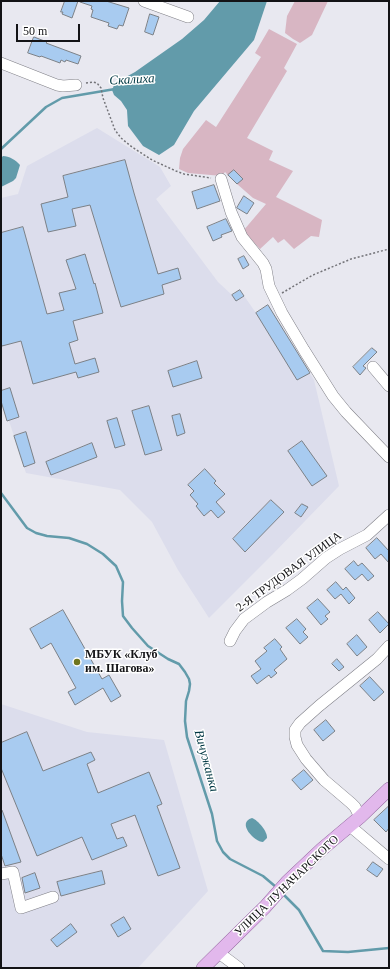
<!DOCTYPE html>
<html>
<head>
<meta charset="utf-8">
<style>
  body { margin:0 }
  #map { position:relative; width:390px; height:969px; overflow:hidden; background:#e8e8f0; font-family:Georgia,serif }
  canvas { display:block }
  .frame { position:absolute; inset:0; border:2px solid #131316; pointer-events:none }
  .scale { position:absolute; left:16px; top:24px; width:64px; height:18px; box-sizing:border-box; border:2px solid #131316; border-top:0; padding-left:5px; font-size:12px; line-height:14px; white-space:nowrap; color:#131316; -webkit-text-stroke:3px #fff; paint-order:stroke }
</style>
</head>
<body>
<div id="map">
<canvas width="390" height="969"></canvas>
<div class="frame"></div>
<div class="scale">50 m</div>
</div>
<script>
const context = document.querySelector('canvas').getContext('2d');
context.lineJoin = 'round';
function paint(path, color) { context.fillStyle = color; context.fill(path, 'evenodd'); }
function strokePath(path, color, width, dash) { context.strokeStyle = color; context.lineWidth = width; context.lineCap = dash ? 'butt' : 'round'; context.setLineDash(dash || []); context.stroke(path); }
function write(font, color, halo, rows, align = 'center') {
  context.font = font + ' Georgia,serif'; context.lineWidth = 3; context.setLineDash([]); context.textBaseline = 'middle'; context.strokeStyle = halo; context.fillStyle = color; for (const [text, x, y, turn = 0] of rows) {
    context.save(); context.translate(x, y); context.rotate((+turn || 0) * Math.PI / 180); context.textAlign = isNaN(turn) ? turn : align; if (halo) context.strokeText(text, 0, 0); context.fillText(text, 0, 0); context.restore();
  }
}
const built = new Path2D(`
  M97 128 160 167 171 186 156 199 218 282 232 295 240 290 256 313 268 305 314 380 339 486 272 555 209 618 178 570 152 522 120 490 26 473 14 436 9 421H7L1 401V198L18 194 27 166Z
  M1 704 87 732 164 740 208 891 138 968H1Z`);
const green = new Path2D(`
  M295 1H328L312 35 300 43 293 39 285 33 287 16Z
  M269 29 297 44 284 68 287 71 247 138 273 151 269 160 293 171 276 197 322 220 319 237 311 236 294 249 284 239 278 243 273 237 260 249 243 231 266 204 253 198 237 184 225 172 222 176 188 173 179 169 180 158 183 149 206 120 216 127 261 57 255 53Z`);
const water = new Path2D(`
  M220 1H267L254 40 194 111 174 145 159 155 143 146 128 126 127 110 121 101 114 95 112 90 115 83 135 72 182 39 204 20Z
  M3 156C9 156 16 160 20 165L16 178 13 181 1 187V158Z
  M252 818C258 820 268 832 267 838L263 842C255 842 236 823 252 818Z`);
const stream = new Path2D(`
  M1 149 46 107 62 98 115 89
  M1 493 27 528 36 533 47 536 69 538 87 544 103 554 116 566 123 582 122 601 123 616 132 628 148 646 168 659 179 664 185 672 189 679 190 684 189 691 186 701 185 721 187 737 212 814 217 841 223 852 230 859 263 876 276 887
  M282 893 299 910 323 951 348 952 389 948`);
const building = new Path2D(`
  M65 1H78L72 18 62 14 63 12H61Z
  M80 1H106L129 8 123 26 119 25 117 29 108 26 109 23 91 17 93 10 91 9 92 6 80 2Z
  M150 14 159 17 153 35 145 32Z
  M34 37 47 42 46 43 81 56 78 64 66 60 65 62 61 60 60 63 41 56 40 57 28 53Z
  M125 160 134 193 158 274 178 268 181 279 162 285 164 294 121 307 90 205 72 209 76 226 48 232 41 204 68 197 63 176Z
  M234 170 243 179 237 184 228 175Z
  M214 185 220 201 197 209 192 192Z
  M244 196 254 203 247 214 237 208Z
  M226 219 232 231 221 235 222 237 213 241 207 227Z
  M23 227 47 314 64 310 59 293 76 289 66 260 85 254 94 284 95 283 103 313 73 321 78 340 69 343 75 364 95 358 99 372 78 378 76 372 33 384 21 341 2 346 1 343V233Z
  M244 256 249 265 243 269 238 259Z
  M240 290 244 296 236 301 232 295Z
  M268 305 310 373 297 380 256 313Z
  M372 348 377 352 363 366 366 368 360 375 353 367Z
  M197 361 202 378 173 387 168 371Z
  M10 388 19 417 7 421 1 401V391Z
  M149 406 162 450 145 455 132 411Z
  M180 414 185 433 177 436 172 416Z
  M117 418 125 445 115 448 107 421Z
  M26 432 35 463 24 467 14 436Z
  M302 441 327 476 312 486 288 451Z
  M92 443 97 457 51 475 46 462Z
  M205 469 216 481 214 483 225 494 216 502 225 512 218 518 211 510 204 516 196 506 198 504 190 495 194 491 188 485Z
  M271 500 284 512 245 552 233 539Z
  M302 504 308 507 301 517 295 513Z
  M377 538 389 551V563L381 554 375 559 366 548Z
  M354 561 358 566 362 563 374 576 368 581 362 574 355 580 345 569Z
  M336 582 343 590 346 587 355 598 349 604 341 594 335 599 327 590Z
  M318 599 330 612 325 616 328 619 321 625 307 608Z
  M63 610 102 679 109 675 121 696 111 702 103 688 75 705 68 692 76 688 51 643 41 649 30 629Z
  M378 612 389 624 380 633 369 620Z
  M297 619 306 629 303 632 308 637 300 644 286 628Z
  M357 635 367 647 357 656 347 644Z
  M275 639 282 647 280 649 287 659 274 670 277 673 271 678 269 675 257 684 251 676 261 669 255 661 267 651 264 648Z
  M337 659 344 667 339 671 332 664Z
  M370 677 384 692 374 701 360 686Z
  M326 720 335 731 323 741 314 730Z
  M27 732 43 771 91 752 95 760 87 764 98 793 149 772 162 804 157 806 180 868 158 876 135 815 111 824 117 839 123 837 127 846 92 860 82 837 37 856 1 768V743Z
  M304 770 313 780 301 790 292 780Z
  M389 806V828L386 832 374 820Z
  M1 810H2L21 862 5 866 1 854Z
  M373 862 383 869 377 877 367 870Z
  M102 871 105 884 61 896 57 882Z
  M35 873 40 888 25 893 22 878Z
  M124 917 131 929 118 937 111 925Z
  M71 924 77 932 57 947 51 940Z`);
const path = new Path2D(`
  M86 83 93 82 97 83 101 88 103 98 115 130 121 138 132 147 152 160 176 171 184 174 211 178
  M282 293 313 275 351 259 389 249`);
const minor = new Path2D(`
  M144 1 188 17
  M1 63 57 85 63 86 76 85
  M221 179 231 212 242 237 263 263 266 269 269 286 282 313 304 350 333 396 346 412 389 457
  M373 367 389 386
  M230 641 235 631 244 619 267 602 287 590 302 579 326 558 340 549 367 535 389 515
  M360 817 355 807 351 803 324 780 306 759 297 745 295 737V730L300 723 319 706 377 659 389 646
  M350 826 389 859
  M1 874 13 872 21 908 53 897
  M219 953 239 968`);
const major = new Path2D(`
  M203 968 265 907 287 882 322 849 360 817 389 789`);
const markers = [
  [77,662,4,"#6f751d"]
];
const streetNames = [
  ["2-Я ТРУДОВАЯ УЛИЦА",289,572,-36],
  ["УЛИЦА ЛУНАЧАРСКОГО",287,886,-44]
];
const poiNames = [
  ["МБУК «Клуб",85,655],
  ["им. Шагова»",85,669]
];
const waterNames = [
  ["Скалиха",132,80,-3],
  ["Вичужанка",206,761,75]
];
paint(built, '#dcddec');
paint(green, '#d8b6c3');
paint(water, '#629baa');
strokePath(stream, '#629baa', 2.5);
paint(building, '#a8cbf0');
strokePath(building, '#7c8187', 1);
strokePath(minor, '#7f7f86', 12);
strokePath(major, '#8d6099', 14);
strokePath(path, '#737378', 1.5, [2, 2]);
strokePath(minor, '#fff', 11);
strokePath(major, '#e2b8ec', 13);
for (const [x, y, r, color] of markers) { const dot = new Path2D(); dot.arc(x, y, r, 0, 2 * Math.PI); context.fillStyle = color; context.fill(dot); strokePath(dot, '#fff', 1.5); }
write('12px', '#131316', '#fff', streetNames);
write('bold 12px', '#131316', '#fff', poiNames, 'left');
write('italic 13px', '#003843', '#fff', waterNames);
</script>
</body>
</html>
